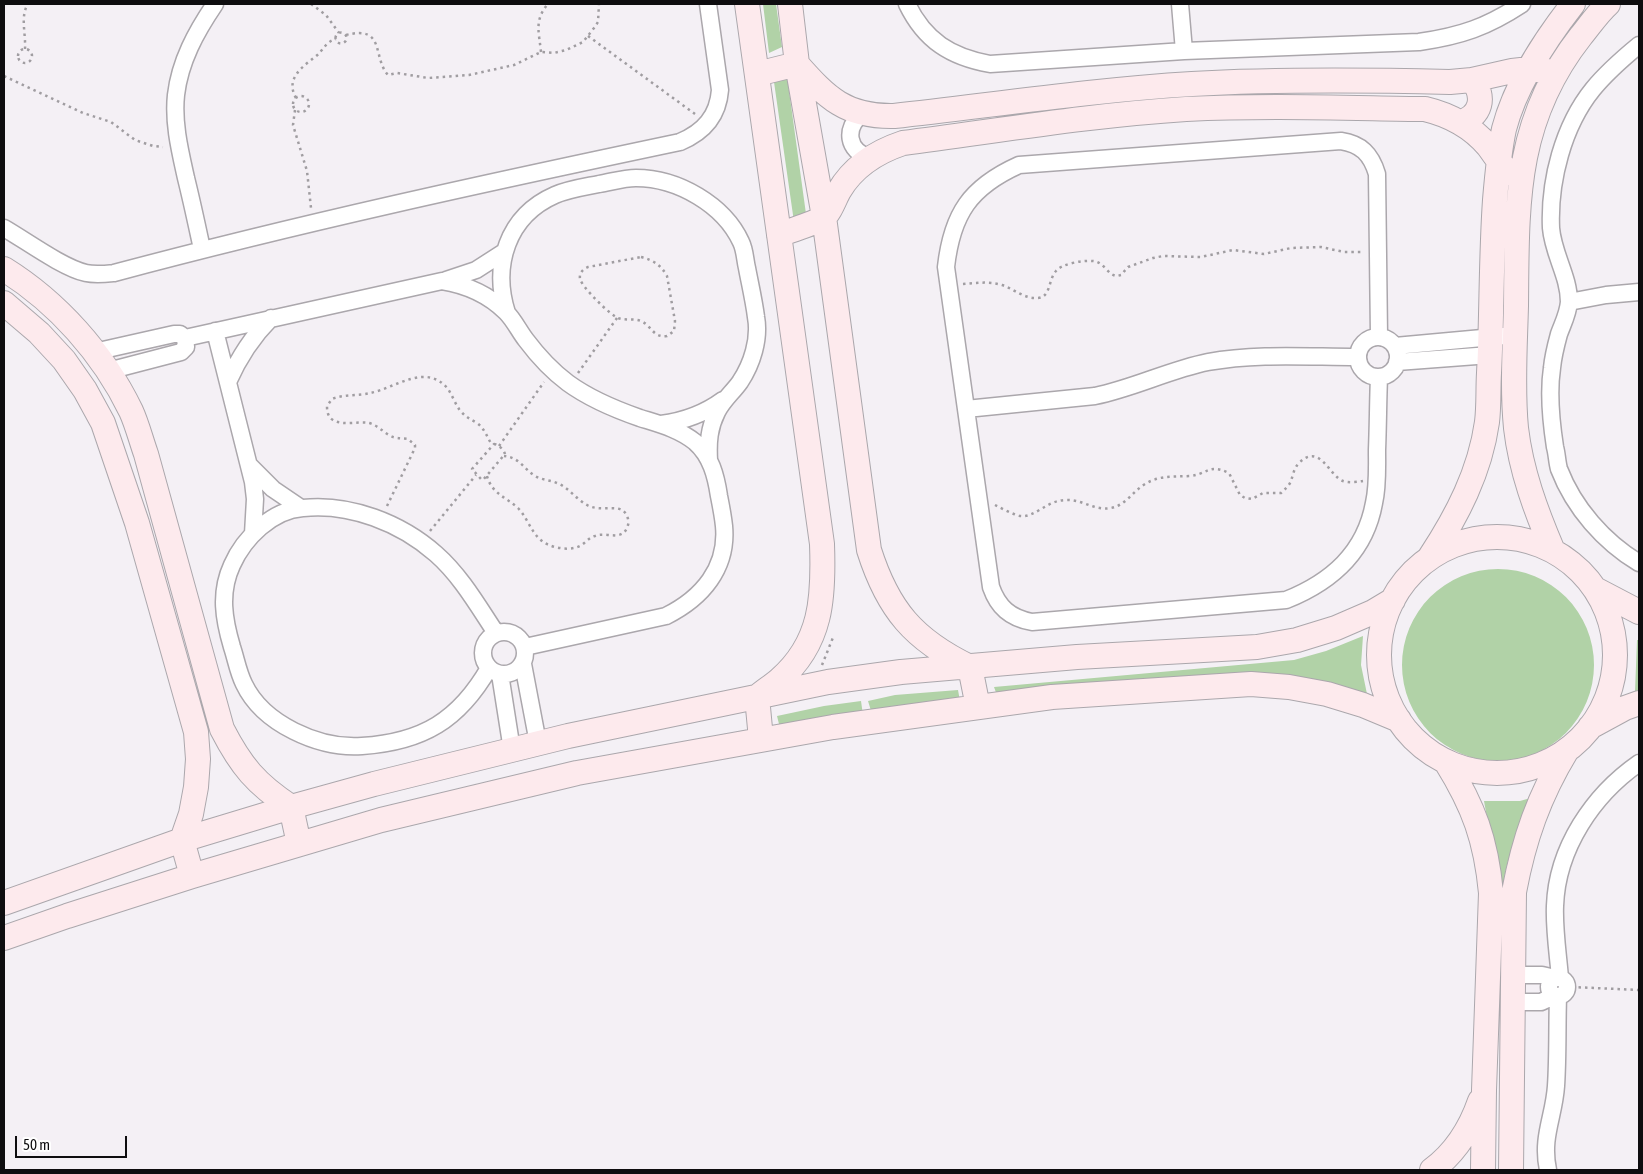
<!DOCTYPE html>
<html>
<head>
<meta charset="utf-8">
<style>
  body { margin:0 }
  #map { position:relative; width:1643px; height:1174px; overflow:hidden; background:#f4f0f5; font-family:"Asap Condensed",sans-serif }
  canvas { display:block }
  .frame { position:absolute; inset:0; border:5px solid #0e0d0f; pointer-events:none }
  .scale { position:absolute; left:15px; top:1136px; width:112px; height:22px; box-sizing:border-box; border:2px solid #0e0d0f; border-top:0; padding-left:6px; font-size:15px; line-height:18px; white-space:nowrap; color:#0e0d0f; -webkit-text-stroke:4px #fff; paint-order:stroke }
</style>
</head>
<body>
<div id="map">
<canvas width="1643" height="1174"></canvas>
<div class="frame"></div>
<div class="scale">50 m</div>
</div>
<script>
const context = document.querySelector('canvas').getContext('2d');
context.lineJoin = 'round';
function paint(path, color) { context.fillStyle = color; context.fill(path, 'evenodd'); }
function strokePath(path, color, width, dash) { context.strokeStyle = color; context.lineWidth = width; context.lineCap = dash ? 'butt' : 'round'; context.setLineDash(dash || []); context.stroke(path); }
const green = new Path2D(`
  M763 4H776L782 47 769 53Z
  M787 76 806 214 794 222 774 82Z
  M1402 665a96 96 0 1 1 192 0a96 96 0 1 1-192 0Z
  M1363 636 1361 665 1367 694 998 698 994 687 1294 660 1326 651Z
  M1637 640H1639V690L1635 692Z
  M958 690 960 701 872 714 868 701 895 695Z
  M861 701 863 715 780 728 777 716 824 706Z
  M1534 797C1519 825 1508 853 1503 885H1499L1484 801H1520Z`);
const path = new Path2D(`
  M311 4 326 15 339 33
  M335.5 38a5.5 5.5 0 1 1 11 0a5.5 5.5 0 1 1-11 0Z
  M346 35C386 25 372 57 388 75L397 73 428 78 469 75 514 65 541 52 554 53 566 50 583 42 594 28 598 22 599 4
  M588 36 695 114
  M25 49C26 34 20 16 28 4
  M18 56a7 7 0 1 1 14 0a7 7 0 1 1-14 0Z
  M541 52C539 32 534 20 548 4
  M4 76 83 113 111 122 135 140 153 146 163 147
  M293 104a8 8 0 1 1 16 0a8 8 0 1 1-16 0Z
  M296 98C285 79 302 67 315 57 324 50 325 42 336 39
  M295 110 293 125 307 171 311 208
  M641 257C653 260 661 265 667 276L675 321 674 331 667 336C653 338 652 326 641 321 634 318 626 321 618 318 610 315 582 287 580 279 579 273 583 269 588 267Z
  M963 284C976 283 989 281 1002 285 1014 289 1024 299 1038 298 1051 297 1048 280 1056 271 1061 264 1083 260 1092 261 1104 261 1107 275 1117 276L1121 275 1128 267 1153 258 1163 256 1201 257 1233 250 1264 254 1291 248 1321 247 1344 252H1364
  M578 373 617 318
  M494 444C498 444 504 450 505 454L483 480 481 479 472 469Z
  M499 446 544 382
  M487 476C492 494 506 497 518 508 530 521 532 538 549 545 559 549 574 551 583 544 587 541 590 537 595 536 606 531 623 543 628 525 629 522 628 517 626 514 618 501 598 516 581 501 573 495 567 487 557 483 550 480 542 480 535 476 524 469 519 457 504 456
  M995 505C1003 509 1012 514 1020 516 1035 518 1047 500 1066 500 1082 499 1094 511 1111 508 1126 505 1132 492 1145 484 1160 475 1173 477 1189 476 1207 475 1208 463 1229 473L1240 495 1245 498 1252 499 1263 493H1281C1285 489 1289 486 1291 481 1293 475 1294 468 1299 463 1320 442 1329 476 1343 481 1349 483 1357 482 1363 481
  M387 506 415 448V445L408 439C401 438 395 439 389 435 382 431 377 425 369 423 358 421 343 426 333 420 328 417 327 412 327 406L332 399C344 394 358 396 370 393 396 388 426 362 448 389 452 395 455 403 459 409 464 416 470 419 477 423 485 429 487 437 492 445
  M430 531 476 475
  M822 665 834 635
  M1572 987 1639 990`);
const street = new Path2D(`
  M907 4C925 41 951 57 990 64L1184 51 1419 42C1461 36 1487 27 1522 4
  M1180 4 1184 51
  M1639 45C1622 59 1607 72 1593 89 1563 126 1549 181 1551 228 1553 254 1569 276 1569 302 1568 314 1563 323 1559 334 1556 345 1553 357 1552 368 1548 394 1551 421 1555 447 1557 454 1557 462 1559 469 1574 508 1604 542 1639 563
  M862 114C844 128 847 151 870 158
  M4 228C25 240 63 268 86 273 95 275 104 274 114 273 301 223 490 182 680 142 704 132 718 116 720 90L708 4
  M202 249C197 226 192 202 186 178 180 151 173 123 176 95 180 61 196 32 215 4
  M446 280 476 270 504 252
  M1569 302 1606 295 1639 292
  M507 313C492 266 507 216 555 195 569 189 584 187 599 184 611 182 624 178 636 178 678 178 724 205 741 242 745 250 745 260 747 268 750 284 754 301 756 317 760 339 752 364 740 382 733 392 723 400 717 412 709 428 708 442 709 460
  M215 331 253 482 255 499 253 534
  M1379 336 1377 174C1371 154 1361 144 1341 141L1019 165C970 187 952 214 946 267L991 587C998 607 1010 618 1032 622L1286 600C1331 582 1365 553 1374 503 1378 486 1377 467 1377 450 1378 426 1378 401 1379 377
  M1358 357a20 20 0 1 1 40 0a20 20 0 1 1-40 0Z
  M185 338 442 281C467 285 488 294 506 312 514 320 519 331 526 340 538 356 552 371 568 383 590 399 614 409 640 418 659 424 679 429 695 442 711 456 716 476 719 496 721 506 723 516 724 526 728 568 702 598 666 616L525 647
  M1395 346 1515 335
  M94 352 174 334H180L185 338 186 347 181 352 108 371
  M1397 362 1490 355
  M228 382C239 357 252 337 271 318
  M966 409 1095 396C1134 388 1169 370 1208 362 1257 353 1308 357 1357 357
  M661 424C685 421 704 414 723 400
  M250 466 273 489 301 508
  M483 653a21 21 0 1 1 42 0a21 21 0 1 1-42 0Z
  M523 664 538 743
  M489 668C459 720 423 742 362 746 319 749 263 724 244 684 238 672 236 659 232 647 224 620 219 593 232 565 244 538 272 510 303 508 350 503 401 523 436 554 461 576 478 606 496 633
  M500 674 512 750
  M1514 975H1542L1555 978
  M1549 987a9 9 0 1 1 18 0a9 9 0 1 1-18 0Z
  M1560 978C1558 954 1554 929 1555 906 1557 848 1593 795 1639 763
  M1513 1002H1541L1554 996
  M1548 1170C1541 1137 1554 1117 1556 1086 1558 1056 1557 1026 1558 997`);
const secondary = new Path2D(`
  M747 4 822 544C824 597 822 643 779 680 772 686 764 691 757 697L761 739
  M790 4 797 64 824 217 869 550C888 610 914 640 970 667L978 707
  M757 74 797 64C827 98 846 117 894 116 993 105 1093 90 1192 84 1278 79 1365 80 1450 82L1472 80 1512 71 1530 69 1556 72
  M1460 122C1481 117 1486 96 1472 80
  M779 235C791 230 813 224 823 218 830 213 835 198 839 191 853 167 876 152 903 143 997 131 1091 115 1186 109 1266 105 1346 108 1425 109 1450 115 1471 126 1488 146 1500 162 1501 168 1520 178
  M4 269C57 302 103 353 131 411 137 424 141 440 146 454L222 729C241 766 256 784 291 807L299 844
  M4 303 39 333 64 360 85 390 103 423 137 523 196 732 198 759 196 787 191 814 182 840 192 876
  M1379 655a118 118 0 1 1 236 0a118 118 0 1 1-236 0Z
  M1553 551C1536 511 1521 471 1516 428 1512 387 1515 346 1516 306 1517 203 1514 121 1581 36 1590 25 1598 13 1608 4
  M1430 557C1457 516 1480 472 1487 422 1489 406 1488 390 1489 373 1492 316 1491 257 1495 200 1497 176 1499 152 1504 129 1516 83 1545 40 1573 4
  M1595 589 1639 612
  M1590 727 1625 708 1639 703
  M1446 762C1474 807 1486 840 1491 893L1484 1090 1483 1170
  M4 903 182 840 291 807 374 784 568 736 828 682 901 672 1077 657 1257 647 1297 640 1336 628 1373 612 1393 600
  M4 938 67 916 192 876 381 820 577 773 833 727 1052 697 1251 684 1289 687 1327 694 1363 705 1399 720
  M1432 1170C1455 1153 1471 1127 1480 1101
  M1511 1170 1514 892C1524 839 1539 796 1567 750`);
paint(green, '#b1d2a7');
strokePath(street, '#aba7ac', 19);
strokePath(secondary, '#aba7ac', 26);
strokePath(path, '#a09da1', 2.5, [2.5, 4]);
strokePath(street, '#fff', 16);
strokePath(secondary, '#fdeaed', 24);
</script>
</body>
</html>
